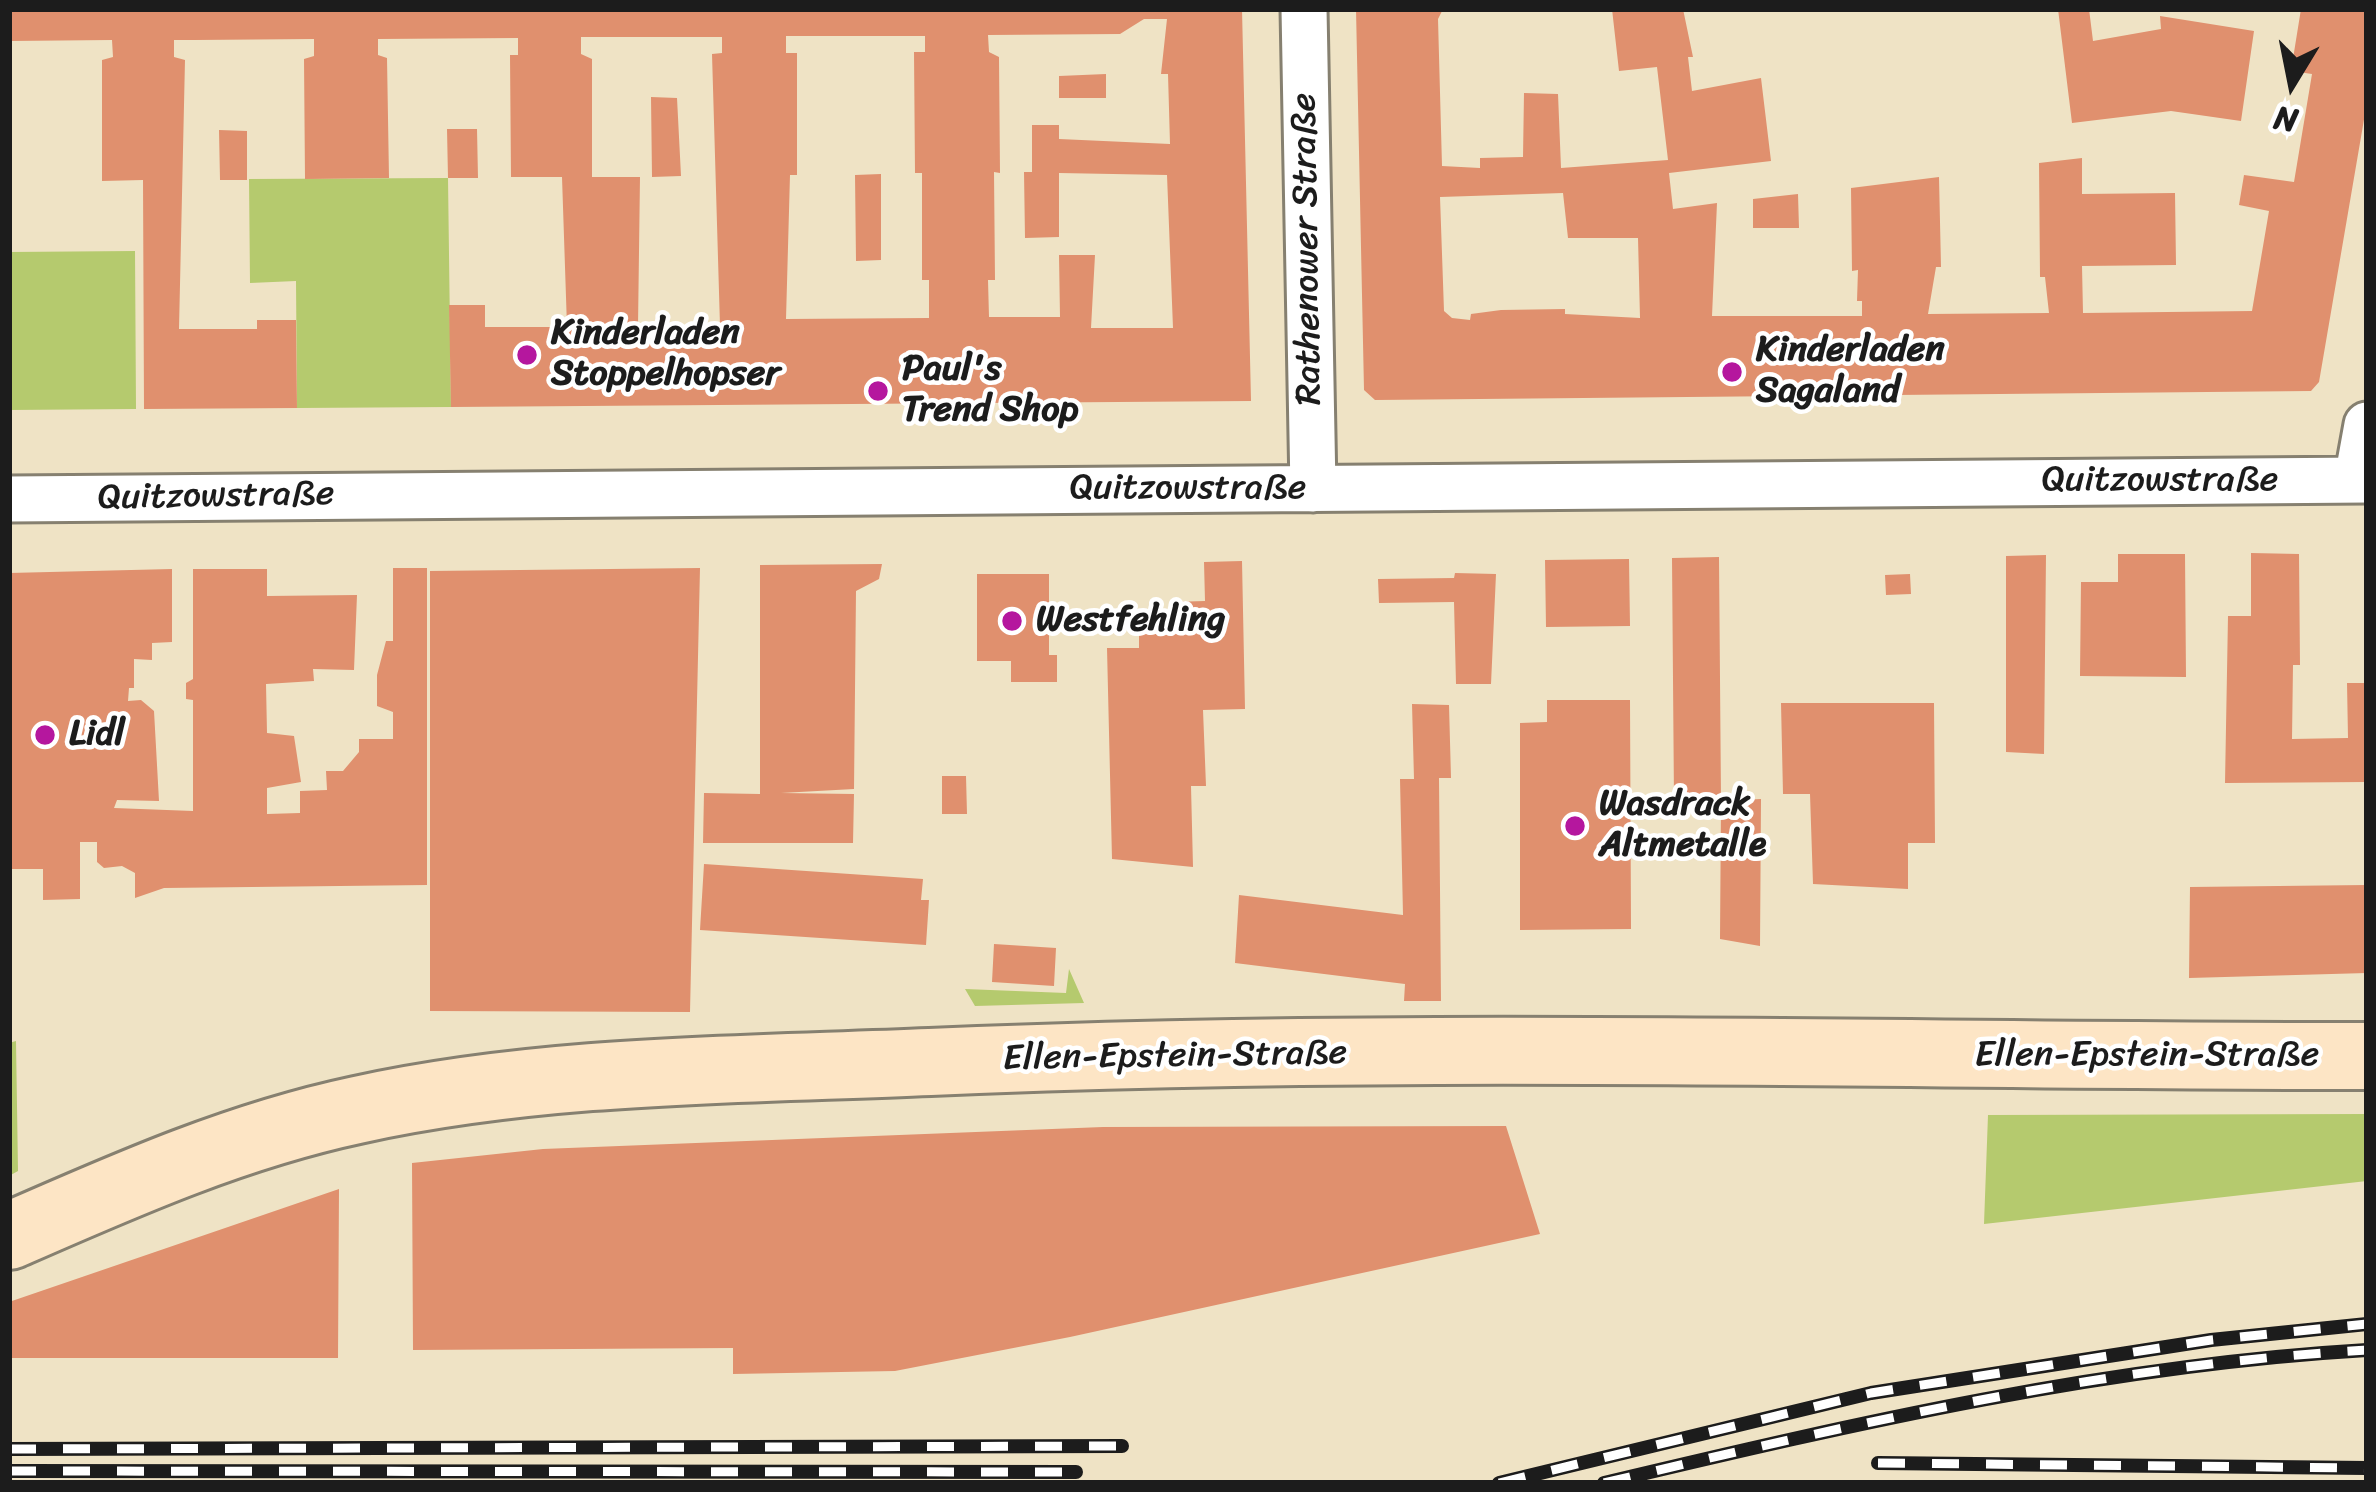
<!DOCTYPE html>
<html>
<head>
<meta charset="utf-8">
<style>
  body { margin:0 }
  #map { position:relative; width:2376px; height:1492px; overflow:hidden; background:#efe3c5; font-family:Sriracha,sans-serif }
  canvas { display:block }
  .frame { position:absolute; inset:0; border:12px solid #1c1c1c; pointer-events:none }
  .north { position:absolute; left:2232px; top:24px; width:120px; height:120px; -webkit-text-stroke:9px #fff; paint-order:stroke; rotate:190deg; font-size:33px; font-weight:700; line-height:48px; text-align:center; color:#1c1c1c }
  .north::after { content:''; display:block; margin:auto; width:42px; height:54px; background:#1c1c1c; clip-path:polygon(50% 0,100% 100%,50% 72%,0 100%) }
</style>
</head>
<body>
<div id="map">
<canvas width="2376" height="1492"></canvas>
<div class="frame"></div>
<div class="north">N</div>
</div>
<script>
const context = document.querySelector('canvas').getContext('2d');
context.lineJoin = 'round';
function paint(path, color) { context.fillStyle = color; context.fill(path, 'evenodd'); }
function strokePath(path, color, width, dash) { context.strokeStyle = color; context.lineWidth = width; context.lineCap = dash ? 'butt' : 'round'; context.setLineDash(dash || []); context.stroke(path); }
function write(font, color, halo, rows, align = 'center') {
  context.font = font + ' Sriracha,sans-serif'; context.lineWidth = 9; context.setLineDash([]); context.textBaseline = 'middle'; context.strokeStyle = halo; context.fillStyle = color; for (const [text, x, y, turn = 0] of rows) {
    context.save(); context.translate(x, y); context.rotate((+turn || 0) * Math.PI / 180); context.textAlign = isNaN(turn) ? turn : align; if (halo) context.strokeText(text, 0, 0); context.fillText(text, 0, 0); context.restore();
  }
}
const green = new Path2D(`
  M448 178 451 407 297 408 296 281 250 283 249 179Z
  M135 251 136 409 9 410V252Z
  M1069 969 1084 1003 975 1006 965 989 1066 993Z
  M16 1041 18 1171 9 1176V1043Z
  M2367 1114V1181L1984 1224 1988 1115Z`);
const building = new Path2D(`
  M9 9H1242L1251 401 451 407 449 305H485V327H567L562 177H511L510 55H518V38L378 39V55L387 58 389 178 305 179 304 59 314 56V39L195 40H174V57L185 60 179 329H257V320H296L297 408 144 409 143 180 102 181V60L113 57 112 40 9 41ZM1144 19H1167L1161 74H1168L1170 144 1059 139V125H1032V172H1024L1025 238 1059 237V173L1167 175 1173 328H1091L1095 255H1059L1060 317H989L988 280H995L994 172 1000 173 999 57 989 52 988 35 1120 34ZM786 36H925V52H914L915 173H922V280H929V318L786 319 790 175H797V53H786ZM581 37H722V53L712 54 720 326H638L640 177H592V59L581 54Z
  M1356 9H1443L1438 19 1442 166 1480 168V158L1523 157 1524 93 1558 94 1561 168 1668 160 1657 67 1619 71 1612 9H1683L1693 57H1688L1692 91 1761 78 1771 161 1669 173 1673 209 1717 203 1712 316H1862V301H1857L1858 270 1852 271 1851 188 1939 177 1941 267H1936L1928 314 2049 313 2045 277H2040L2039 163 2082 158V194L2175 193 2176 265 2082 266 2083 313 2252 311 2269 211 2239 205 2244 175 2294 182 2312 74 2291 71 2301 9H2367V102L2319 382 2311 391 1375 400 1364 390ZM1563 193 1568 238H1638L1640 318 1565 314V309L1501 310 1471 314 1470 320 1452 318 1444 311 1440 197Z
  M2058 9H2089L2093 41 2161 29 2160 16 2254 31 2241 121 2171 111 2072 123Z
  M1106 74V98H1059V76Z
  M651 97 677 98 681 176 652 177Z
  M447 129H477L478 178H448Z
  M219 130 247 131V180H220Z
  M881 174V260L856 261 855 175Z
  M1798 194 1799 228H1753V199Z
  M2251 553 2299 554 2300 665H2293L2292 739 2348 738 2347 683H2367V782L2225 783 2228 616H2251Z
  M2118 554H2185L2186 677 2080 676 2081 582H2118Z
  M2046 555 2044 754 2006 752V556Z
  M1719 557 1721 801 1761 799 1760 946 1720 939 1721 801H1674L1672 558Z
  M1629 559 1630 626 1546 627 1545 560Z
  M1242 561 1245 709 1203 710 1206 786H1191L1193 867 1112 859 1107 648H1139V624L1172 623 1171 602 1205 601 1204 562Z
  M882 564 879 579 856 591 854 789 781 793 854 794 853 843H703L704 793 760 794V565Z
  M393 568H427V885L164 888 135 898V873L122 866 104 868 97 862V842H80V899L43 900V869H9V573L172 569V642L152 643V660L134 659V688H129L128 701 141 700 154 711 159 801 117 800 114 808 193 811V700L186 699V683L193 679V569H267V596L357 595 354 670 313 669 314 681 266 684 267 733 294 736 301 782 267 788V814L300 813V791L327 790 326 771H343L359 752V739H393V712L377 706V675L386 641H393Z
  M700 568 690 1012 430 1011V571Z
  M1455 573 1496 574 1491 684H1456L1454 602 1379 603 1378 579 1454 578Z
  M977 574H1049V655H1057V682H1011V661H977Z
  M1910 574 1911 594 1886 595 1885 575Z
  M1547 700H1630L1631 929 1520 930V723L1547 722Z
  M1781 703H1934L1935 843H1908V889L1813 884 1810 794H1783Z
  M1412 704 1449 705 1451 778H1439L1441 1001H1404L1405 984 1235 963 1239 895 1403 915 1400 779H1414Z
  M942 776H966L967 814H942Z
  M704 864 923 879 921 900H929L926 945 700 930Z
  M2367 885V973L2189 978 2190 887Z
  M994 944 1056 948 1054 986 992 982Z
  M1506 1126 1540 1234 1070 1337 895 1371 733 1374V1348L413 1350 412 1163 543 1149 1103 1127Z
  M339 1189 338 1358H9V1302Z`);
const street = new Path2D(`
  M1304 9 1313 489
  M2357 480 2367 425
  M9 499 2367 480`);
const secondary = new Path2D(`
  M9 1236C123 1186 235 1136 357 1110 543 1069 740 1070 930 1062 1408 1041 1888 1056 2367 1056`);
const rail = new Path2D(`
  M9 1449 1122 1446
  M1878 1463 2367 1468
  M9 1471 1076 1472
  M1499 1483 1871 1393 2211 1340 2367 1324
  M1604 1483C1856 1423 2108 1365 2367 1350`);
const markers = [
  [527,355,12,"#b5179e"],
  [1732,372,12,"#b5179e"],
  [878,391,12,"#b5179e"],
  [1012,621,12,"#b5179e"],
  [45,735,12,"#b5179e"],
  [1575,826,12,"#b5179e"]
];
const streetNames = [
  ["Rathenower Straße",1308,249,-91],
  ["Quitzowstraße",2160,481],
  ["Quitzowstraße",1188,489],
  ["Quitzowstraße",216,497,-1],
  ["Ellen-Epstein-Straße",2147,1056],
  ["Ellen-Epstein-Straße",1175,1057,-1]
];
const poiNames = [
  ["Kinderladen",551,334],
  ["Stoppelhopser",551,375],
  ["Kinderladen",1756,351],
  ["Sagaland",1756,392],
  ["Paul's",902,370],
  ["Trend Shop",902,411],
  ["Westfehling",1036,621],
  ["Lidl",69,735],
  ["Wasdrack",1599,805],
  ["Altmetalle",1599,846]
];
paint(green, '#b5ca6e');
paint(building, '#e0906e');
strokePath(street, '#868070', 51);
strokePath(secondary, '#868070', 72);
strokePath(street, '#fff', 45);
strokePath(secondary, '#fde5c5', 66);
strokePath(rail, '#1c1c1c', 14);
strokePath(rail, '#fff', 9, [27]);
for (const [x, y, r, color] of markers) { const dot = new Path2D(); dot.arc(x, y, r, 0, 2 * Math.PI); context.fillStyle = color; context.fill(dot); strokePath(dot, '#fff', 4.5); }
write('36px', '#1c1c1c', '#fff', streetNames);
write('bold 36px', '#1c1c1c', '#fff', poiNames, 'left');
</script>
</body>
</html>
